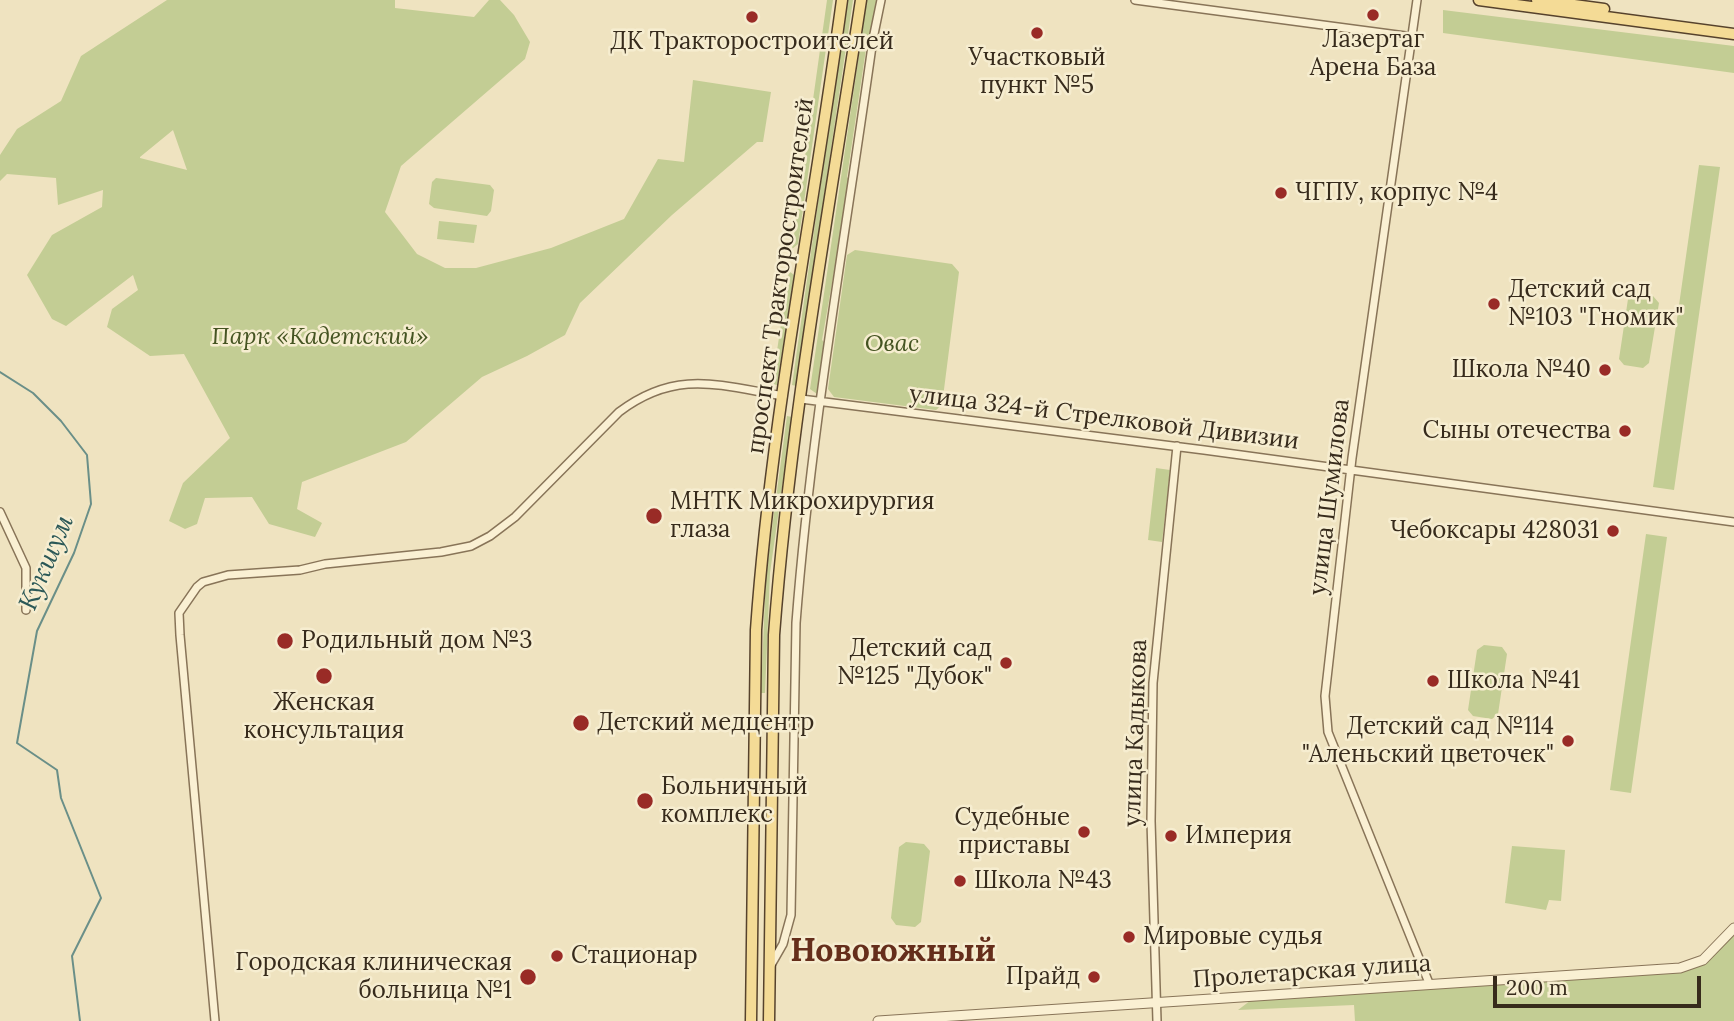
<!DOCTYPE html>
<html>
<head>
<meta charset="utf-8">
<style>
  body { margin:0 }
  #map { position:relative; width:1734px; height:1021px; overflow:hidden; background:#efe3c0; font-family:Lora,serif }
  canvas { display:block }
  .scale { position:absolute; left:1493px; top:976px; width:208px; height:32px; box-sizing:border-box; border:4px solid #372b1c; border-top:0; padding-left:9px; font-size:21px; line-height:24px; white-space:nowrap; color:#372b1c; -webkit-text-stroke:5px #f6edd0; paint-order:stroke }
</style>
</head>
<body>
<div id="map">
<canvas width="1734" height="1021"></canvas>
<div class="scale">200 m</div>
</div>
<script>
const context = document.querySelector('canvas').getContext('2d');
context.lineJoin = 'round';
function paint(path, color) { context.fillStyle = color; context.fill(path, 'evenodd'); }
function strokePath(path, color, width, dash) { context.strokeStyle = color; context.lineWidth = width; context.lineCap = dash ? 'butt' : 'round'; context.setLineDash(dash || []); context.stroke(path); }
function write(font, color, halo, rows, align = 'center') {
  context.font = font + ' Lora,serif'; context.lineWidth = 5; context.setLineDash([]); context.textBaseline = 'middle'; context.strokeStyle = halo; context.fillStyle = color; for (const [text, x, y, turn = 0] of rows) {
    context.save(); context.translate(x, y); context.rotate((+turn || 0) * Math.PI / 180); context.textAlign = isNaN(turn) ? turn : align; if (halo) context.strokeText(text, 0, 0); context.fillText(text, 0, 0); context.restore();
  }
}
const green = new Path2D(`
  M167 0H395V8L474 17 489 0H500L514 15 530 42 525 59 401 166 385 212 417 254 445 268H476L551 248 624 219 658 159 684 162 693 80 771 92 763 142H757L672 215 580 303 565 335 527 356 482 377 406 442 302 482 297 509 322 523 315 537 269 524 252 497 205 498 197 524 185 529 169 521 183 483 230 438 184 354 150 356 107 327 112 309 138 290 133 275 66 326 52 319 27 275 52 235 102 207 103 190 58 205 56 178 7 174 0 181V155L17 129 61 101 81 56ZM173 130 187 170 140 158V157Z
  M827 0H833L798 244 792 249Z
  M847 0H853L796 386 792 385Z
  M867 0H878L871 40 867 42 847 177 850 181 822 340 826 344 819 391 817 394 810 389Z
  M1443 10 1734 46V73L1443 33Z
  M1699 165 1720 167 1674 490 1653 487Z
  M436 178 490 185 494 190 491 211 487 216 434 208 429 204 432 182Z
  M439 221 477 225 474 243 437 239Z
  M855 250 952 264 959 272 942 405 936 410 834 397 828 389 847 255Z
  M789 271 794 275 777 385 772 384Z
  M1635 294 1653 296 1659 303 1649 363 1643 368 1624 365 1619 359 1628 299Z
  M787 416 792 417 770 573 765 693H761L766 573Z
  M1156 468 1170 470 1162 542 1148 540Z
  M1646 534 1667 537 1631 793 1610 790Z
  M1484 645 1502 647 1507 654 1498 714 1492 719 1473 716 1468 710 1477 650Z
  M906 842 924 844 930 851 921 922 915 927 896 925 891 918 899 847Z
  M1512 846 1565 850 1561 901 1549 900 1546 910 1505 903Z
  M1734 929V1021H1355L1354 1005 1238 1010 1259 994 1693 964Z`);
const stream = new Path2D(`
  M0 372 33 393 61 421 87 455 91 504 74 553 37 631 17 743 57 770 61 798 101 898 72 956 80 1021`);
const minor = new Path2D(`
  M1135 0 1413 37
  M1417 0 1352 458 1325 696 1328 732 1429 983
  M801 399 1204 450 1734 522
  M0 512 26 568V610
  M771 965 783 944 791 915 796 623C811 428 846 233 873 39L881 0
  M215 1021 180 635 179 613 197 587 203 582 228 575 300 570 325 564 441 552 471 546 490 536 515 517 619 412C676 369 718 385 783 396
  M1157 1021 1151 821 1153 683 1177 446`);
const tertiary = new Path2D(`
  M878 1021 1680 968 1703 960 1734 928`);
const primary = new Path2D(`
  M1479 0 1734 34
  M1537 0 1604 9
  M751 1021 756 630C771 418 814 209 842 0
  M769 1021 774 635C790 422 829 211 861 0`);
const markers = [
  [1373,15,7,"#992b26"],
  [752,17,7,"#992b26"],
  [1037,33,7,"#992b26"],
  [1281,193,7,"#992b26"],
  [1494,304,7,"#992b26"],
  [1605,370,7,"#992b26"],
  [1625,431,7,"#992b26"],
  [654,516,9,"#992b26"],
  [1613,531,7,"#992b26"],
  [285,641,9,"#992b26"],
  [1006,663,7,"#992b26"],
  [324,676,9,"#992b26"],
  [1433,681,7,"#992b26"],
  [581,723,9,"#992b26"],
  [1568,741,7,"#992b26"],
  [645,801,9,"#992b26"],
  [1084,832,7,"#992b26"],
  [1171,836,7,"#992b26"],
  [960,881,7,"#992b26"],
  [1129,937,7,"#992b26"],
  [557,956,7,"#992b26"],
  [528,977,9,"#992b26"],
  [1094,977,7,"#992b26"]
];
const poiNames = [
  ["Лазертаг",1373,40,"center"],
  ["Арена База",1373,68,"center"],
  ["ДК Тракторостроителей",752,42,"center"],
  ["Участковый",1037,58,"center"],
  ["пункт №5",1037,86,"center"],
  ["ЧГПУ, корпус №4",1295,193],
  ["Детский сад",1508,290],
  ["№103 \"Гномик\"",1508,318],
  ["Школа №40",1591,370,"right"],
  ["Сыны отечества",1611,431,"right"],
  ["МНТК Микрохирургия",670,502],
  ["глаза",670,530],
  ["Чебоксары 428031",1599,531,"right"],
  ["Родильный дом №3",301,641],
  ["Детский сад",992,649,"right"],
  ["№125 \"Дубок\"",992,677,"right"],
  ["Школа №41",1447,681],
  ["Женская",324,703,"center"],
  ["консультация",324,731,"center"],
  ["Детский медцентр",597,723],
  ["Детский сад №114",1554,727,"right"],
  ["\"Аленьский цветочек\"",1554,755,"right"],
  ["Больничный",661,787],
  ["комплекс",661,815],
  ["Судебные",1070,818,"right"],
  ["приставы",1070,846,"right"],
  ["Империя",1185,836],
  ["Школа №43",974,881],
  ["Мировые судья",1143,937],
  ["Стационар",571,956],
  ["Городская клиническая",512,963,"right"],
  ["больница №1",512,991,"right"],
  ["Прайд",1080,977,"right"]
];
const streetNames = [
  ["проспект Тракторостроителей",781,276,-82],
  ["улица 324-й Стрелковой Дивизии",1104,418,7],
  ["улица Шумилова",1330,497,-83],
  ["улица Кадыкова",1136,733,-88],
  ["Пролетарская улица",1312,972,-4]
];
const parkNames = [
  ["Парк «Кадетский»",320,337],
  ["Овас",892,344]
];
const waterNames = [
  ["Кукшум",47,563,-67]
];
const districtNames = [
  ["Новоюжный",893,952]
];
paint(green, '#c3cd94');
strokePath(stream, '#6a8f88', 2);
strokePath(minor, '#887458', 10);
strokePath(tertiary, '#887458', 11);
strokePath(primary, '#56422c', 13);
strokePath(minor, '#faf0d3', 7);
strokePath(tertiary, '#faf0d3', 9);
strokePath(primary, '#f4db96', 10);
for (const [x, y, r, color] of markers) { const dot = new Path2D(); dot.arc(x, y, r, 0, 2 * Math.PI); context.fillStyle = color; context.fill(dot); strokePath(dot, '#f6edd0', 2.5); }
write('24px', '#372b1c', '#f6edd0', poiNames, 'left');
write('24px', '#372b1c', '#f6edd0', streetNames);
write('italic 24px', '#455422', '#f6edd0', parkNames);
write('italic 26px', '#2b5857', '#f6edd0', waterNames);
write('bold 32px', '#652e1b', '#f6edd0', districtNames);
</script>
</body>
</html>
